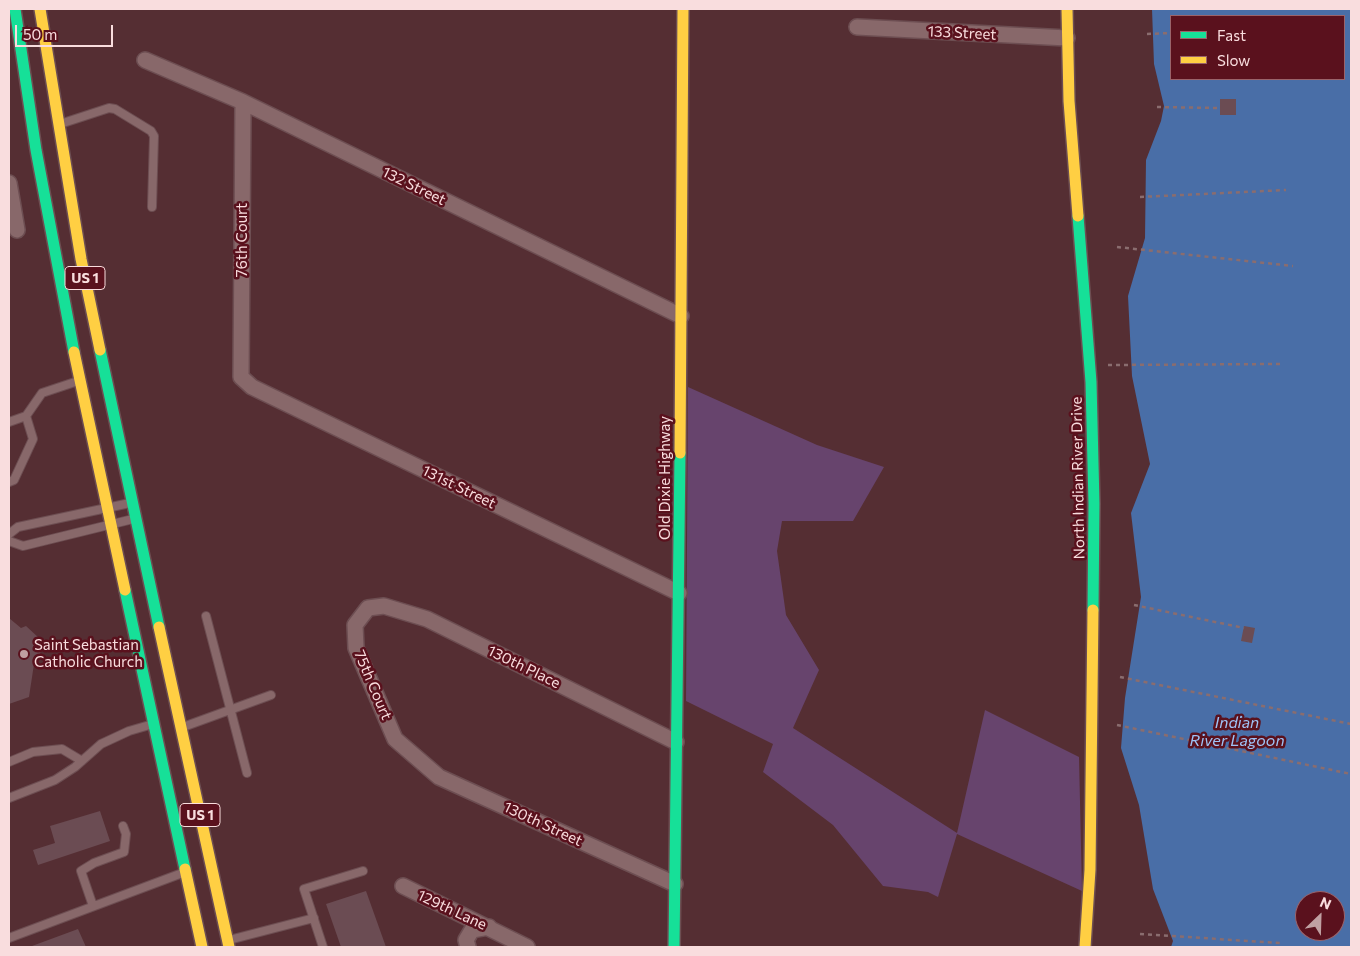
<!DOCTYPE html>
<html>
<head>
<meta charset="utf-8">
<style>
  body { margin:0 }
  #map { position:relative; width:1360px; height:956px; overflow:hidden; background:#552e33; font-family:Commissioner,sans-serif }
  canvas { display:block }
  .frame { position:absolute; inset:0; border:10px solid #f9ddde; pointer-events:none }
  .legend { position:absolute; left:1170px; top:15px; width:175px; height:65px; box-sizing:border-box; background:#5a111d; border:1px solid #9a636a; margin:0; padding:6px 9px; list-style:none; font-size:15px; color:#f9ddde }
  .legend li { display:flex; align-items:center; gap:10px; height:25px }
  .legend b { width:25px; border:1px solid #9a636a }
  .north { position:absolute; left:1295px; top:891px; width:50px; height:50px; box-sizing:border-box; background:#5a111d; border:1px solid #9a636a; border-radius:50%; rotate:24deg; font-size:14px; font-weight:700; line-height:20px; text-align:center; color:#f9ddde }
  .north::after { content:''; display:block; margin:auto; width:18px; height:22px; background:#c0a0a2; clip-path:polygon(50% 0,100% 100%,50% 72%,0 100%) }
  .scale { position:absolute; left:15px; top:25px; width:98px; height:22px; box-sizing:border-box; border:2px solid #f9ddde; border-top:0; padding-left:6px; font-size:15px; line-height:18px; white-space:nowrap; color:#f9ddde; -webkit-text-stroke:4px #5a111d; paint-order:stroke }
</style>
</head>
<body>
<div id="map">
<canvas width="1360" height="956"></canvas>
<div class="frame"></div>
<ul class="legend">
<li><b style="height:6px;background:#16e098"></b>Fast</li>
<li><b style="height:6px;background:#ffcf43"></b>Slow</li>
</ul>
<div class="north">N</div>
<div class="scale">50 m</div>
</div>
<script>
const context = document.querySelector('canvas').getContext('2d');
context.lineJoin = 'round';
function paint(path, color) { context.fillStyle = color; context.fill(path, 'evenodd'); }
function strokePath(path, color, width, dash) { context.strokeStyle = color; context.lineWidth = width; context.lineCap = dash ? 'butt' : 'round'; context.setLineDash(dash || []); context.stroke(path); }
function write(font, color, halo, rows, align = 'center') {
  context.font = font + ' Commissioner,sans-serif'; context.lineWidth = 5; context.setLineDash([]); context.textBaseline = 'middle'; context.strokeStyle = halo; context.fillStyle = color; for (const [text, x, y, turn = 0] of rows) {
    context.save(); context.translate(x, y); context.rotate((+turn || 0) * Math.PI / 180); context.textAlign = isNaN(turn) ? turn : align; if (halo) context.strokeText(text, 0, 0); context.fillText(text, 0, 0); context.restore();
  }
}
const green = new Path2D(`
  M688 387 817 445 884 467 853 521H782L777 551 786 615 819 670 793 728 957 833 985 710 1079 757 1082 891 957 834 938 897 928 892 883 886 833 825 763 772 773 744 686 701Z`);
const water = new Path2D(`
  M1152 9H1351V947H1171L1173 941 1153 889 1139 805 1121 748 1125 698 1141 597 1131 513 1150 464 1132 376 1128 296 1145 238 1146 160 1161 121 1164 106 1154 64ZM1171 16H1344V79H1171ZM1305 901H1335V931H1305Z`);
const building = new Path2D(`
  M1220 99H1236V115H1220Z
  M9 618 21 628 26 626 39 638 42 646 38 662 34 664 29 697 9 704Z
  M1244 626 1255 628 1252 643 1241 641Z
  M100 811 110 841 38 865 33 850 55 843 50 826Z
  M366 891 386 947H341L326 904Z
  M78 929 86 947H32V946Z`);
const path = new Path2D(`
  M1147 34 1171 33
  M1157 107 1220 108
  M1140 197 1286 190
  M1117 247 1293 266
  M1108 365 1281 364
  M1134 605 1244 628
  M1120 677 1351 724
  M1117 725 1351 774
  M1140 934 1280 943`);
const lane = new Path2D(`
  M60 124 109 108 115 109 151 131 154 136 152 207
  M9 422 26 416 42 393 78 381
  M9 482 14 480 33 439 26 416
  M9 534 18 527 130 503
  M9 541 23 546 133 519
  M206 616 247 773
  M183 727 271 695
  M9 762 33 752 62 749 82 761
  M9 798 55 780 75 767 101 744 129 731 153 724
  M93 906 81 871 94 863 124 852 126 834 123 826
  M9 938 185 872
  M229 940 314 918
  M323 947 304 889 363 871`);
const street = new Path2D(`
  M857 27 1067 38
  M145 60 243 102 681 316
  M243 102 241 377 252 387 679 593
  M9 183 17 230
  M675 884 439 777 395 739 356 648 355 625 368 608 384 606 427 619 676 742
  M403 886 527 947
  M468 947 466 940 472 930 489 927`);
const fast = new Path2D(`
  M15 9 36 150 74 352
  M1078 216 1091 382 1094 504 1093 610
  M100 350 159 627
  M125 590 185 869
  M674 947 680 453`);
const slow = new Path2D(`
  M40 9 81 259 100 350
  M1067 9 1069 101 1078 216
  M74 352 125 590
  M680 453 683 9
  M159 627 229 947
  M185 869 202 947
  M1085 947 1090 870 1093 610`);
const markers = [
  [24,654,5,"#c0a0a2"]
];
const shields = [
  [85,278,40],
  [200,815,40]
];
const shieldNames = [
  ["US 1",85,278],
  ["US 1",200,815]
];
const streetNames = [
  ["133 Street",962,33,3],
  ["132 Street",414,186,26],
  ["76th Court",242,240,-90],
  ["Old Dixie Highway",665,478,-90],
  ["North Indian River Drive",1078,478,-91],
  ["131st Street",459,487,26],
  ["130th Place",524,667,26],
  ["75th Court",373,685,67],
  ["130th Street",543,824,25],
  ["129th Lane",452,910,25]
];
const poiNames = [
  ["Saint Sebastian",34,645],
  ["Catholic Church",34,662]
];
const waterNames = [
  ["Indian",1237,723],
  ["River Lagoon",1237,741]
];
paint(green, '#67446d');
paint(water, '#496ea7');
paint(building, '#6b4c53');
strokePath(lane, '#6d4e52', 10);
strokePath(street, '#6d4e52', 18);
strokePath(fast, '#6d4e52', 14);
strokePath(slow, '#6d4e52', 14);
strokePath(path, '#8a6d6f', 2.5, [4, 4]);
strokePath(lane, '#88686a', 8);
strokePath(street, '#88686a', 15);
strokePath(fast, '#16e098', 11);
strokePath(slow, '#ffcf43', 11);
for (const [x, y, r, color] of markers) { const dot = new Path2D(); dot.arc(x, y, r, 0, 2 * Math.PI); context.fillStyle = color; context.fill(dot); strokePath(dot, '#5a111d', 2); }
for (const [x, y, w] of shields) { const box = new Path2D(); box.roundRect(x - w / 2, y - 11.5, w, 23, 4); context.fillStyle = '#5a111d'; context.fill(box); strokePath(box, '#f9ddde', 1); }
write('bold 14px', '#f9ddde', null, shieldNames);
write('15px', '#f9ddde', '#5a111d', streetNames);
write('15px', '#f9ddde', '#5a111d', poiNames, 'left');
write('italic 16px', '#9ec3f6', '#5a111d', waterNames);
</script>
</body>
</html>
